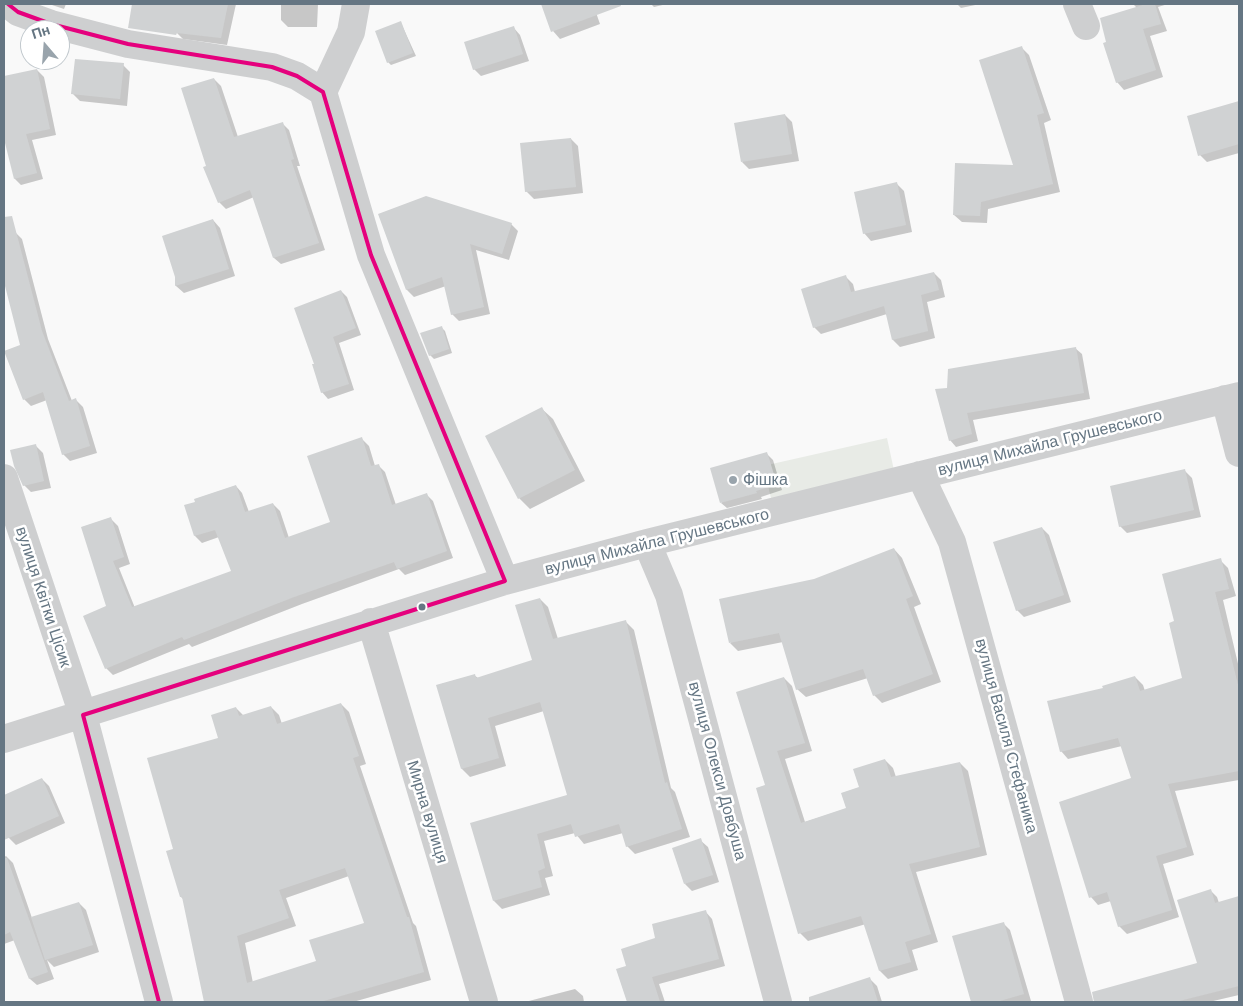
<!DOCTYPE html>
<html>
<head>
<meta charset="utf-8">
<style>
  body { margin:0 }
  #map { position:relative; width:1243px; height:1006px; overflow:hidden; background:#f9f9f9; font-family:"Work Sans",sans-serif }
  canvas { display:block }
  .frame { position:absolute; inset:0; border:5px solid #657683; pointer-events:none }
  .north { position:absolute; left:20px; top:20px; width:50px; height:50px; box-sizing:border-box; background:#fff; border:1px solid #c1c8cd; border-radius:50%; rotate:342deg; font-size:14px; font-weight:700; line-height:20px; text-align:center; color:#657683 }
  .north::after { content:''; display:block; margin:auto; width:18px; height:22px; background:#99a4ac; clip-path:polygon(50% 0,100% 100%,50% 72%,0 100%) }
</style>
</head>
<body>
<div id="map">
<canvas width="1243" height="1006"></canvas>
<div class="frame"></div>
<div class="north">Пн</div>
</div>
<script>
const context = document.querySelector('canvas').getContext('2d');
context.lineJoin = 'round';
function paint(path, color) { context.fillStyle = color; context.fill(path, 'evenodd'); }
function strokePath(path, color, width, dash) { context.strokeStyle = color; context.lineWidth = width; context.lineCap = dash ? 'butt' : 'round'; context.setLineDash(dash || []); context.stroke(path); }
function write(font, color, halo, rows, align = 'center') {
  context.font = font + ' "Work Sans",sans-serif'; context.lineWidth = 5; context.setLineDash([]); context.textBaseline = 'middle'; context.strokeStyle = halo; context.fillStyle = color; for (const [text, x, y, turn = 0] of rows) {
    context.save(); context.translate(x, y); context.rotate((+turn || 0) * Math.PI / 180); context.textAlign = isNaN(turn) ? turn : align; if (halo) context.strokeText(text, 0, 0); context.fillText(text, 0, 0); context.restore();
  }
}
const green = new Path2D(`
  M887 438 895 475 773 506 763 466Z`);
const shadow = new Path2D(`
  M49 4H66L64 9Z
  M184 4H236L227 45 183 39 176 32Z
  M281 4H318L317 27H288L281 20Z
  M542 4H593L600 24 560 39 553 31Z
  M651 4H667L654 7Z
  M957 4H980L961 8Z
  M1133 4H1168L1158 7 1167 31 1150 36 1163 77 1124 90 1117 82 1137 8Z
  M401 23 416 56 391 65 388 62Z
  M513 27 520 35 529 61 481 76 474 69Z
  M1022 48 1029 55 1051 120 1044 123 1060 192 988 209 987 223 962 222 954 215 1015 166Z
  M123 65 130 72 127 106 80 101 73 94Z
  M37 70 44 77 56 135 32 140 43 179 21 185 15 179 4 128V77Z
  M214 79 221 86 238 137 282 123 289 130 300 166H297L325 250 281 264 274 258 254 197 226 209 219 202 207 166Z
  M1239 102V153L1207 162 1200 155 1189 117Z
  M785 115 792 122 799 161 749 169 742 162Z
  M571 139 578 146 583 193 534 199 526 191Z
  M897 184 904 191 912 232 871 241 864 233Z
  M379 215 511 224 518 231 509 260 476 250 490 314 459 321 452 314 446 286 414 297 407 290Z
  M213 220 220 228 235 276 184 293 176 286V277Z
  M15 232 22 239 48 339 72 401 76 400 83 407 97 453 70 461 63 454 47 400 31 406 24 399 21 346 4 272V235Z
  M934 273 941 280 945 297 927 302 935 338 900 347 893 340 887 314 821 334 814 327 846 277 853 284 855 292Z
  M341 291 347 297 361 335 339 343 354 390 328 399 322 392 316 364Z
  M441 327 445 331 452 353 434 359 430 355Z
  M1075 348 1082 354 1090 399 973 420 978 441 956 447 950 440 949 389Z
  M542 409 553 419 585 481 530 509 519 498Z
  M362 439 369 446 375 466 378 465 385 472 396 505 426 494 433 501 453 558 405 575 399 569 302 604 192 647 189 644 113 675 106 668 111 519 118 526 130 564 119 568 135 608 232 572 219 537 202 543 195 536 186 506 236 486 242 493 249 512 273 504 280 511 289 538 331 523Z
  M36 446 43 453 51 488 31 492 24 485Z
  M767 454 773 460 782 490 761 497 762 499 727 508 721 503Z
  M1185 471 1192 478 1201 517 1127 533 1120 526Z
  M1042 528 1049 535 1071 602 1024 617 1017 610Z
  M894 549 902 558 921 604 914 607 941 682 882 703 874 695 868 678 806 697 797 689 783 642 738 651 730 643 815 580Z
  M1220 560 1228 568 1236 596 1223 600 1239 668V780L1175 791 1194 855 1163 864 1179 917 1127 934 1119 926 1111 901 1098 905 1091 897 1132 779 1122 746 1068 759 1061 751 1105 689 1135 677 1143 685 1145 691 1184 679 1175 622Z
  M540 599 548 607 558 639 626 622 634 630 671 788 675 792 690 837 635 854 627 846 623 833 584 844 575 833 544 841 553 876 545 878 550 895 502 909 494 901 472 824 568 796 544 711 495 726 506 766 470 777 462 769 438 685 474 675 478 678 533 661Z
  M784 678 792 686 812 751 785 759 805 822 847 809 860 788 885 760 893 768 896 777 960 763 968 771 987 855 916 872 938 942 912 950 918 970 888 979 880 971 866 924 808 941 800 933 766 786Z
  M341 704 349 712 366 764 360 766 413 923 416 926 431 980 353 1002H214L184 900 181 897 175 850 220 739 236 708 244 716 271 707 279 715 282 724ZM349 876 365 923 317 962 253 983 245 943 296 926 286 898Z
  M42 779 49 786 65 823 16 845 9 838 4 827V796Z
  M700 840 708 847 719 882 692 891 685 884Z
  M6 856 13 863 32 918 79 903 86 910 99 952 54 967 47 960 54 979 37 985 30 979 15 940 4 944V857Z
  M1210 890 1217 897 1219 903 1239 897V995L1209 1002H1120L1116 987 1199 964Z
  M705 911 712 919 725 966 659 984 665 1002H628L618 970 628 967 657 939Z
  M1003 923 1010 930 1031 1001 972 1002 954 937Z
  M870 979 877 986 882 1002H821L819 995Z
  M575 989 583 996 584 1002H525Z`);
const building = new Path2D(`
  M132 4H228L221 38 177 33 176 35 128 28Z
  M541 4H620L621 6 551 32Z
  M1146 4H1155L1161 24 1143 29 1156 70 1116 83 1103 43 1106 42 1100 18Z
  M401 21 413 53 387 63 375 31Z
  M514 26 523 54 473 70 464 42Z
  M1022 46 1044 113 1037 115 1053 184 981 202 980 216 953 215 955 163 1013 165 979 60Z
  M75 59 124 63 120 99 71 94Z
  M37 69 50 129 26 134 37 173 14 179 4 139V76Z
  M214 78 234 137 283 122 294 159 291 160 319 243 273 258 250 190 218 203 203 167 206 166 181 88Z
  M1239 101V144L1198 156 1187 116Z
  M785 114 792 154 741 162 734 123Z
  M571 138 576 187 525 192 520 143Z
  M897 182 906 225 863 234 854 192Z
  M426 196 512 223 502 254 470 244 484 307 451 315 442 277 406 290 378 214Z
  M12 216 42 331 69 401 76 398 90 446 62 455 43 392 23 400 4 351 20 345 4 282V217Z
  M213 219 229 269 175 286V277L162 236Z
  M934 272 939 290 921 295 928 331 892 340 884 306 813 328 801 289 846 275 851 292Z
  M341 290 356 328 333 337 349 384 321 393 312 364H314L294 308Z
  M442 326 449 349 429 356 420 333Z
  M1076 347 1084 393 967 413 972 434 949 441 935 389 947 388 948 369Z
  M542 407 575 470 518 499 485 436Z
  M362 437 371 466 379 464 392 505 427 493 447 551 397 569 394 562 294 597 184 640 182 637 105 669 83 616 106 606 81 527 111 517 124 557 113 561 132 607 231 571 215 530 194 536 184 505 195 502 194 499 236 485 245 512 273 503 285 538 330 522 307 456Z
  M36 444 44 481 23 486 14 466 10 450Z
  M767 452 777 484 756 491 757 493 720 503 710 468Z
  M1185 469 1194 510 1119 527 1110 486Z
  M1042 527 1064 595 1016 611 993 542Z
  M894 548 913 596 906 599 933 674 873 696 863 669 796 690 779 633 729 643 719 599 814 579Z
  M1221 558 1229 589 1215 592 1239 689V771L1168 784 1187 847 1156 856 1172 910 1118 927 1107 892 1089 898 1059 802 1131 778 1118 738 1060 752 1047 701 1103 688 1102 686 1135 676 1140 691 1182 678 1169 623 1174 621 1162 574Z
  M540 598 553 639 626 620 665 783 667 782 682 829 626 847 619 824 575 837 571 824 537 834 545 868 538 871 542 887 493 901 470 823 567 795 540 702 488 718 499 758 461 769 436 685 475 674 476 678 532 660 515 605Z
  M784 677 805 743 777 751 801 823 846 808 841 793 859 787 853 769 885 759 891 777 960 762 980 847 909 864 931 934 905 942 911 962 879 971 861 916 798 934 756 788 765 785 736 692Z
  M341 703 359 756 353 758 407 917H409L424 972 320 1002H204L182 897H180L166 851 173 849 147 758 218 738 211 715 236 707 239 716 271 706 277 724ZM345 868 364 923 309 940 316 961 247 983 237 936 289 918 279 890Z
  M42 778 59 816 4 840V795Z
  M701 838 713 875 684 884 672 848Z
  M4 858H7L48 972 29 979 10 932 4 935Z
  M1211 889 1215 903 1239 896V986L1175 1002H1094L1092 992 1197 963 1177 900Z
  M79 902 93 945 45 960 31 917Z
  M706 910 719 959 652 977 660 1002H627L616 969 626 966 621 949 655 938 652 924Z
  M1004 922 1024 994 996 1002H971L952 936Z
  M870 977 878 1002H809V997Z`);
const minor = new Path2D(`
  M8 4 18 12 51 24 128 44 272 67 297 76 323 92 371 255 505 581
  M1077 4 1086 26
  M323 92 351 32 356 4
  M1225 399 1239 453
  M920 475 952 542 1079 1002
  M4 478 83 715 159 1002
  M647 543 669 595 778 1002
  M371 622 484 1002
  M4 739 505 581 647 543 1239 396`);
const bus1 = new Path2D(`
  M8 4 18 12 51 24 128 44 272 67 297 76 323 92 371 255 505 581 83 715 159 1002`);
const markers = [
  [733,480,5,"#99a4ac"],
  [422,607,4.5,"#657683"]
];
const streetNames = [
  ["вулиця Михайла Грушевського",1050,443,-14],
  ["вулиця Михайла Грушевського",657,542,-14],
  ["вулиця Квітки Цісик",43,597,72],
  ["вулиця Василя Стефаника",1006,736,75],
  ["вулиця Олекси Довбуша",717,771,75],
  ["Мирна вулиця",427,812,73]
];
const poiNames = [
  ["Фішка",743,480]
];
paint(green, '#e8ebe6');
paint(shadow, '#0003');
paint(building, '#d0d2d3');
strokePath(minor, '#cecfd0', 28);
strokePath(bus1, '#e5007d', 4);
for (const [x, y, r, color] of markers) { const dot = new Path2D(); dot.arc(x, y, r, 0, 2 * Math.PI); context.fillStyle = color; context.fill(dot); strokePath(dot, '#fff', 2); }
write('16px', '#657683', '#fff', streetNames);
write('16px', '#657683', '#fff', poiNames, 'left');
</script>
</body>
</html>
